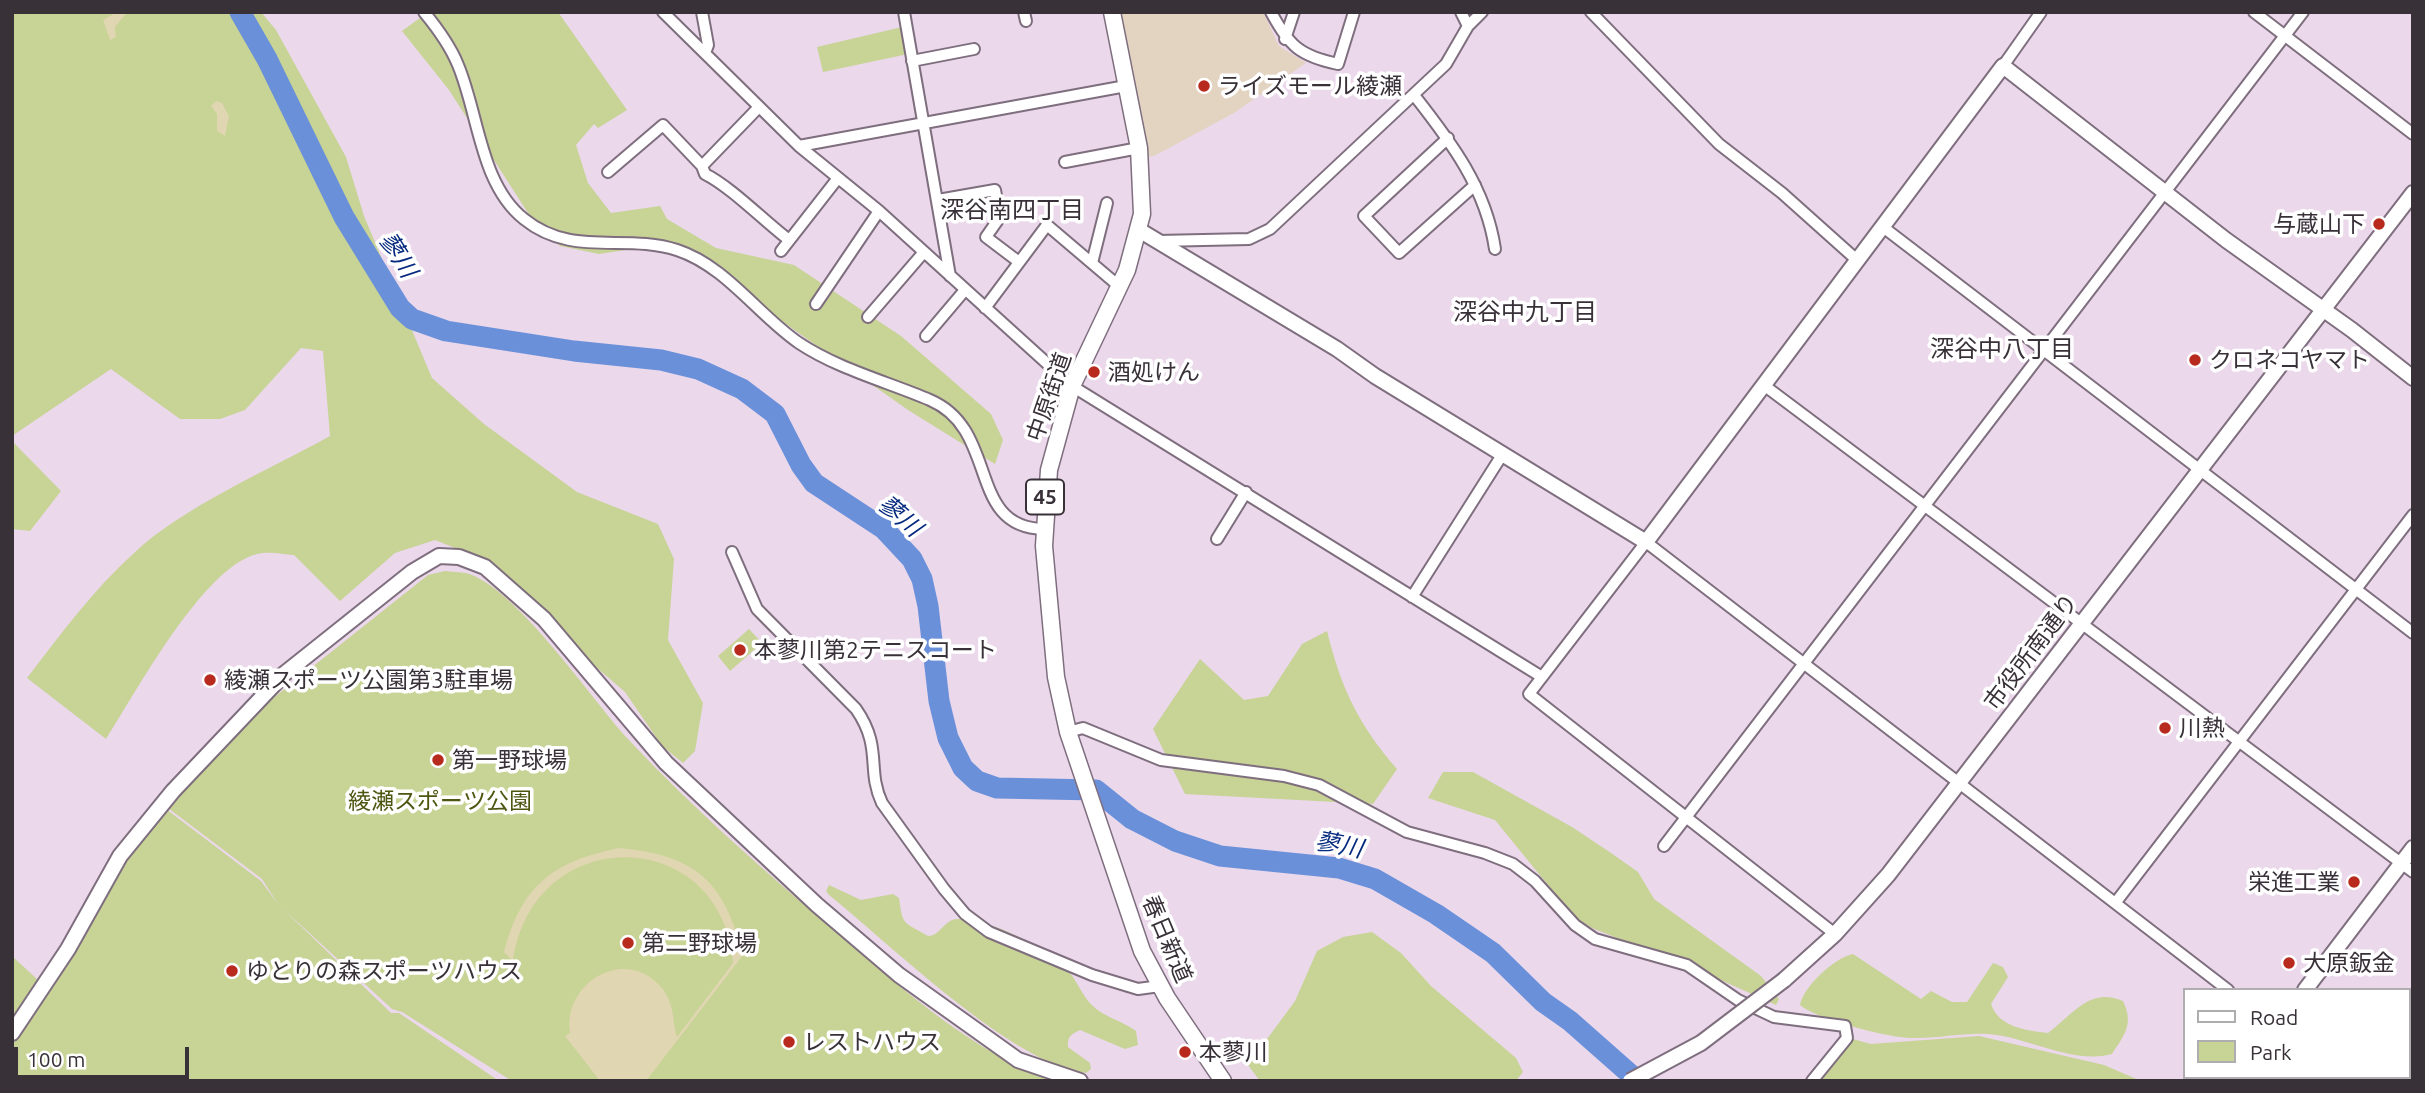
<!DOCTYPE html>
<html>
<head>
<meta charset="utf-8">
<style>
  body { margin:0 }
  #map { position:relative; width:2425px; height:1093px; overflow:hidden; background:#ebd8eb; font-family:Ubuntu,sans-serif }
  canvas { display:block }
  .frame { position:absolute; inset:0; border:14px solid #383138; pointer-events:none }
  .legend { position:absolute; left:2183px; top:988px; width:228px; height:91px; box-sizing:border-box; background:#fff; border:2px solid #afadaf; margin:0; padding:9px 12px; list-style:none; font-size:21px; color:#383138 }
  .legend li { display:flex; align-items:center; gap:14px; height:35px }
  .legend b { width:35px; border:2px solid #afadaf }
  .scale { position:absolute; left:14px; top:1047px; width:175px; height:32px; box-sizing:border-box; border:4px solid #383138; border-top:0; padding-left:9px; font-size:21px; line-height:24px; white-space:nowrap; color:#383138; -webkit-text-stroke:5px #fff; paint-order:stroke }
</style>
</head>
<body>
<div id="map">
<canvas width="2425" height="1093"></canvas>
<div class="frame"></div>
<ul class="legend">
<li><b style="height:9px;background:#fff"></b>Road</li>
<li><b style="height:19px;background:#c8d396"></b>Park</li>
</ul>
<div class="scale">100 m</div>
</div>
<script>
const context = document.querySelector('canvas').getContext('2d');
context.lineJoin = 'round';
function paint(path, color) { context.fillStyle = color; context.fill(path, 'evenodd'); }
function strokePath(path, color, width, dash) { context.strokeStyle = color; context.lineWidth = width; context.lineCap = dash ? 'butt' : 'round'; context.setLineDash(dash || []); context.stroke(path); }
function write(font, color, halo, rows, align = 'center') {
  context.font = font + ' Ubuntu,"Noto Sans JP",sans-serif'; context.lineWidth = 7; context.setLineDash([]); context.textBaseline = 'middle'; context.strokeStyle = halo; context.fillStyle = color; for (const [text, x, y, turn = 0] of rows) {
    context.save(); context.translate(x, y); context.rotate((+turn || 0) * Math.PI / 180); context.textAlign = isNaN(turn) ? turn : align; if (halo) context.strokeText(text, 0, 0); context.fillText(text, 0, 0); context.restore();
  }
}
const commercial = new Path2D(`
  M1121 12H1263L1279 46 1306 63 1234 113 1154 156 1147 157Z`);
const green = new Path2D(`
  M12 12H261L276 30 346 157 364 216 432 378 484 424 577 492 658 524 674 559 668 640 703 703 695 751 683 763 662 746 625 692 460 550 435 540 395 553 340 601 294 555C283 554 268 551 257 554 203 567 135 694 106 739L27 678C60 635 93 590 134 553 184 506 269 470 330 436L323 351 301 348 245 410 220 419H180L111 369 12 436Z
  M428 12H558L627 110 598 128 594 124 576 145 588 183 611 213 660 206 667 219 716 248 794 265 901 336 991 414 1003 440 995 464 908 410 702 265 646 247 599 254 560 246 535 224 449 90 402 31Z
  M902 27 908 54 823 72 817 47Z
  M12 441 61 491 30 531 12 529Z
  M445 571C452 572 460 572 466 573 515 586 592 700 628 739 693 809 766 872 838 934 899 986 979 1058 1057 1081H512L402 1012 392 1009 281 907 391 1013H399L499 1081H12V1044L70 960 118 870 145 832 166 809 261 881 278 904 262 879 168 808 272 699 428 575Z
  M749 629 762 643 730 671 718 656Z
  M1327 631C1341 688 1358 724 1397 769L1373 804 1185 794 1153 729 1200 659 1244 700 1268 696 1302 644Z
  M1443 772H1473L1572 827 1611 853 1638 872 1654 899 1761 976 1779 999 1776 1005 1712 976 1592 928 1574 917 1495 820 1428 798Z
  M829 885 861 900 893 894 899 898C903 927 903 921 928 936 941 936 944 918 959 919 993 920 1046 947 1069 972 1078 982 1083 998 1094 1007 1103 1016 1124 1022 1136 1031L1138 1045 1125 1049 1080 1030C1071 1034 1067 1037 1068 1047L1090 1063 1091 1069 1086 1073C1013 1065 889 943 829 895L826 891Z
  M1372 932 1401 953 1431 986 1516 1058 1523 1072 1516 1081H1260L1248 1065 1295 1001 1317 951 1343 937Z
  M1853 954 1921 999 1931 991 1952 1002H1967L1993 963 2003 967 2008 977 1991 1004C1998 1027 2028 1031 2048 1033 2074 1014 2089 987 2123 1001 2134 1024 2125 1034 2112 1054 2075 1064 2035 1041 1997 1035 1968 1031 1941 1039 1912 1038 1889 1038 1816 1019 1800 1005 1804 986 1834 958 1853 954Z
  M12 956 38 980 14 1018 12 1017Z
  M1979 1036 2104 1065 2141 1081H1813L1849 1038 1871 1044Z`);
const sand = new Path2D(`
  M117 12H125V15L115 27 116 37 110 40 103 20Z
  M216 101 222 103 229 116 225 136 217 131V114L211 106Z
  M619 848C695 855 724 880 743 955L646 1081H600L565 1036 570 1033C562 983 625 945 661 987 675 1003 672 1020 677 1037L733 963C722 824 533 821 513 961L504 952C522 885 552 862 619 848Z`);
const river = new Path2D(`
  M240 12 267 59 344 217 400 308 412 319 446 331 574 351 661 360 698 369 742 389 775 414 801 465 814 483 884 529 912 559 922 579 928 606 939 701 948 738 963 768 977 781 997 788 1096 790 1132 819 1175 841 1220 856 1339 868 1375 879 1436 914 1493 953 1543 1002 1570 1021 1638 1081`);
const street = new Path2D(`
  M424 12C438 29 450 45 458 65 479 115 480 184 524 219 572 258 625 233 677 250 726 266 758 315 799 343 838 369 888 382 930 400 1000 430 966 528 1044 529
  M663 12 799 146 879 211 1072 386 1542 677
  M702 12 708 45 705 53
  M904 12 950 276
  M1024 12 1026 21
  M1271 12C1289 46 1300 56 1338 64L1354 12
  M1461 12 1468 26
  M1591 12 1719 144 1782 193 1858 261
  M2254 12 2413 134
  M1285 39 1294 12
  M912 61 974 49
  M2003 66 2041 12
  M1414 95C1451 142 1486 188 1495 249
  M1448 138 1364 216 1399 253 1475 185
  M799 146 1126 86
  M1065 162 1139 148
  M702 166 705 174C731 187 764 221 789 240
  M608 172 663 125 702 166 759 107
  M938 200 995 190 1000 217 986 237 1019 262
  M1883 227 2413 633
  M1158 241 1249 239 1270 229 1446 64 1468 26 1482 12
  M781 251 838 178
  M1092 263 1107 203
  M816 304 879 211
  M985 308 1047 225 1120 287
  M868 317 924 252
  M926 336 965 290
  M1765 386 2413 872
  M1217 539 1246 492
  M732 552 757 609 856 709C883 748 866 769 882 803L944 889 965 914 989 932 1092 975 1138 989 1160 986
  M1412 597 1502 455
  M1068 732 1083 728 1161 760 1284 776 1319 785 1407 832 1485 853 1513 864 1535 881 1575 925 1595 939 1687 965 1738 1000 1774 1017 1845 1026 1847 1038 1812 1081
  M1664 846 2303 12
  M2116 902 2413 515
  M1835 934 1529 694 1646 542 2228 990
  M2350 1077 2355 1081`);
const secondary = new Path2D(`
  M1139 230 1337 349 1375 376 1646 542 2003 66 2226 240 2352 330 2413 378
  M1784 980 1835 934 1888 875 2413 193
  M2305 990 2413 848
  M12 1033 68 949 120 856 173 791 284 674 412 572 439 556 459 557 485 567 544 619 666 763 817 905 899 975 1018 1060 1080 1081`);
const primary = new Path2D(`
  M1112 12 1139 148 1142 214 1127 270 1072 386 1049 470 1044 546 1056 677 1068 732 1142 951 1167 998 1223 1081`);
const secondaryBridge = new Path2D(`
  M1630 1081 1701 1043 1784 980`);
const markers = [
  [1204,86,7,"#b82a1d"],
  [2379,224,7,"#b82a1d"],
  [2195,360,7,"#b82a1d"],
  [1094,372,7,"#b82a1d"],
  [740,650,7,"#b82a1d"],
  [210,680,7,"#b82a1d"],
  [2165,728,7,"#b82a1d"],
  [438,760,7,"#b82a1d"],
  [2354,882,7,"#b82a1d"],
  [628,943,7,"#b82a1d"],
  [2289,963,7,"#b82a1d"],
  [232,971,7,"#b82a1d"],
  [789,1042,7,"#b82a1d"],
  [1185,1052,7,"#b82a1d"]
];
const shields = [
  [1045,497,38]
];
const shieldNames = [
  ["45",1045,497]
];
const poiNames = [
  ["ライズモール綾瀬",1218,86],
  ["与蔵山下",2365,224,"right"],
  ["クロネコヤマト",2209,360],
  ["酒処けん",1108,372],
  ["本蓼川第2テニスコート",754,650],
  ["綾瀬スポーツ公園第3駐車場",224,680],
  ["川熱",2179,728],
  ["第一野球場",452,760],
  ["栄進工業",2340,882,"right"],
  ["第二野球場",642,943],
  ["大原鈑金",2303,963],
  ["ゆとりの森スポーツハウス",246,971],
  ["レストハウス",803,1042],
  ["本蓼川",1199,1052]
];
const streetNames = [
  ["中原街道",1049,397,-71],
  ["市役所南通り",2031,652,-53],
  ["春日新道",1167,939,67]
];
const parkNames = [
  ["綾瀬スポーツ公園",440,801]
];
const neighbourhoodNames = [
  ["深谷南四丁目",1012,210],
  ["深谷中九丁目",1525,312],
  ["深谷中八丁目",2002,349]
];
const waterNames = [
  ["蓼川",398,255,58],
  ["蓼川",900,516,41],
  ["蓼川",1339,845,11]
];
paint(commercial, '#e3d3c1');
paint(green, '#c8d396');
paint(sand, '#e0d6b1');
strokePath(river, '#6a90da', 21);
strokePath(street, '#7e6e7e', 14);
strokePath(secondary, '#7e6e7e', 18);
strokePath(primary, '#7e6e7e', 19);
strokePath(street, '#fff', 10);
strokePath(secondary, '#fff', 14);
strokePath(primary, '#fff', 16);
strokePath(secondaryBridge, '#7e6e7e', 18, []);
strokePath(secondaryBridge, '#fff', 14);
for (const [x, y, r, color] of markers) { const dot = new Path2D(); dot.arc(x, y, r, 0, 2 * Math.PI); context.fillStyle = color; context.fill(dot); strokePath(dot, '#fff', 2.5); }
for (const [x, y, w] of shields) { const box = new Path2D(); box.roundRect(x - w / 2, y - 17.5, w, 35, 5); context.fillStyle = '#fff'; context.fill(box); strokePath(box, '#383138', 2); }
write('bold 21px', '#383138', null, shieldNames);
write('23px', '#383138', '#fff', poiNames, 'left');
write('23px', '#383138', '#fff', streetNames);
write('23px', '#4e5612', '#fff', parkNames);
write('24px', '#383138', '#fff', neighbourhoodNames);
write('italic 24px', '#04297e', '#fff', waterNames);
</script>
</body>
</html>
